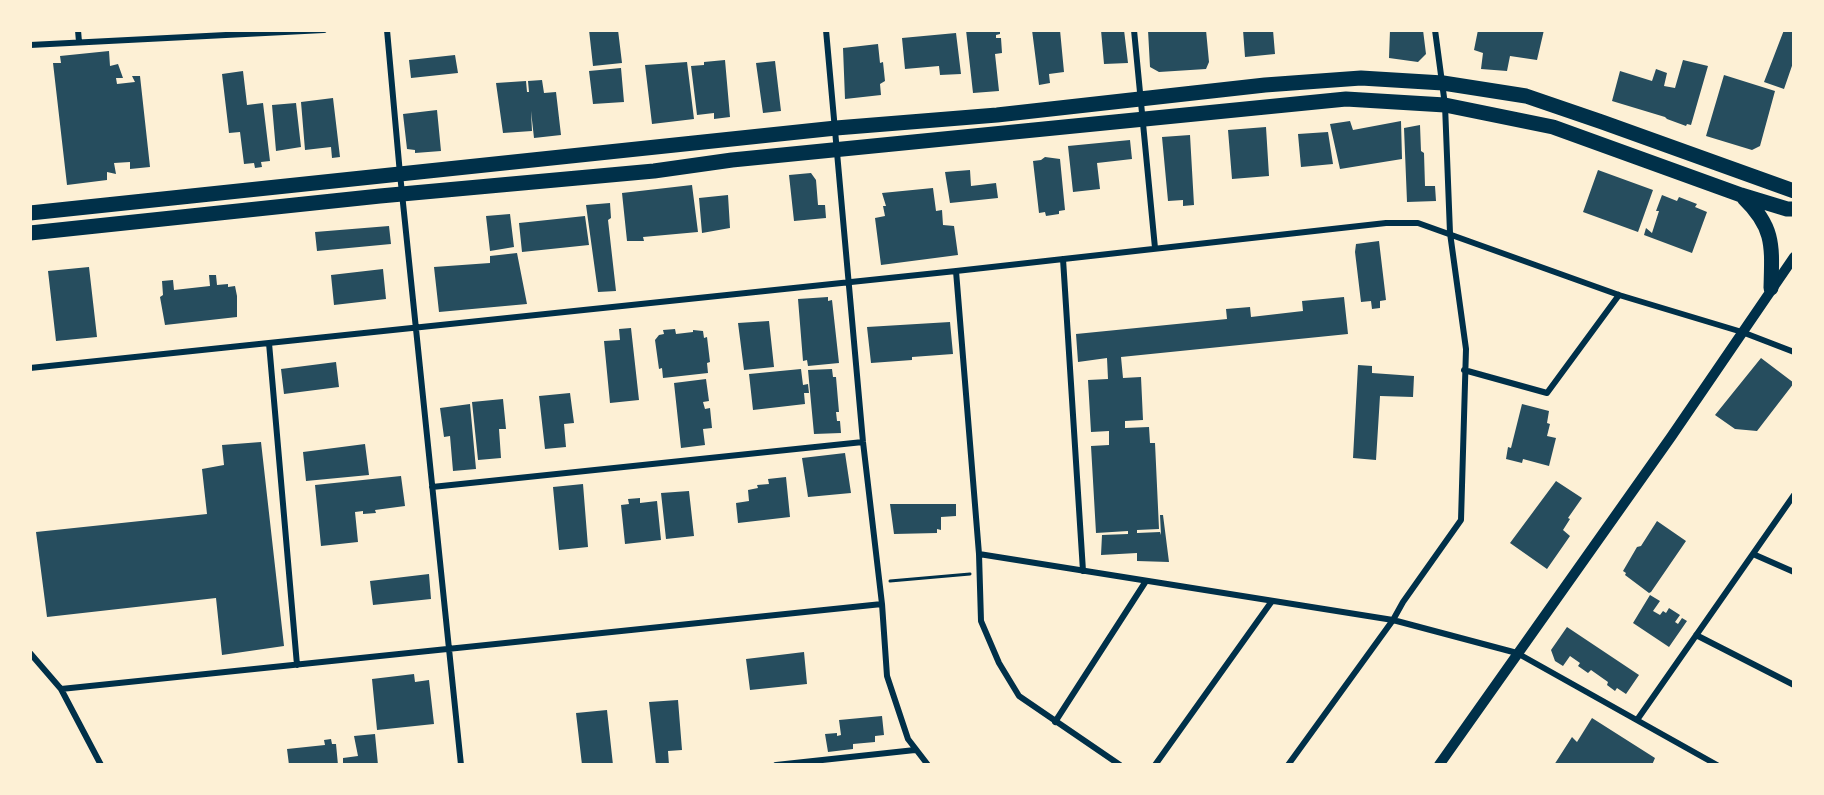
<!DOCTYPE html>
<html>
<head>
<meta charset="utf-8">
<style>
  body { margin:0 }
  #map { position:relative; width:1824px; height:795px; overflow:hidden; background:#fdf0d5; font-family:"Source Sans 3",sans-serif }
  canvas { display:block }
  .frame { position:absolute; inset:0; border:32px solid #fdf0d5; pointer-events:none }
</style>
</head>
<body>
<div id="map">
<canvas width="1824" height="795"></canvas>
<div class="frame"></div>
</div>
<script>
const context = document.querySelector('canvas').getContext('2d');
context.lineJoin = 'round';
function paint(path, color) { context.fillStyle = color; context.fill(path, 'evenodd'); }
function strokePath(path, color, width, dash) { context.strokeStyle = color; context.lineWidth = width; context.lineCap = dash ? 'butt' : 'round'; context.setLineDash(dash || []); context.stroke(path); }
const building = new Path2D(`
  M589 30H618L622 63 593 66Z
  M966 30H1000V34L996 35V38H1001L1002 53 995 54 999 91 973 93Z
  M1032 30H1060L1064 72 1049 74 1050 83 1039 85Z
  M1101 30H1124L1128 63 1104 64Z
  M1148 30H1206L1209 62 1206 69 1159 72 1150 67Z
  M1243 30H1273L1275 54 1245 57Z
  M1390 30H1423L1426 54 1418 62 1389 58Z
  M1478 30H1544L1537 60 1510 56 1507 71 1481 69 1483 53 1474 50Z
  M1784 30H1794V60L1784 89 1764 82Z
  M956 33 961 74 940 75 939 66 905 69 902 38Z
  M878 44 880 63 883 62 885 81 880 84 881 95 845 99 843 48Z
  M109 51 110 66 118 64 123 78H116L117 84 135 82 132 76H140L150 167 130 169V162L114 163 116 174 107 172V180L67 185 53 63H61L60 56Z
  M455 55 458 73 411 78 409 60Z
  M725 60 730 117 714 119V113L697 115 691 66 704 65V62Z
  M1683 60 1708 66 1691 125 1687 124 1686 126 1667 119 1665 117 1612 101 1620 71 1652 81 1656 69 1667 73 1664 86 1675 88Z
  M775 61 781 111 763 113 756 63Z
  M687 62 694 119 652 124 645 65Z
  M621 68 624 102 593 104 589 71Z
  M243 71 247 105 263 103 270 161 261 162 262 167 255 168 254 163 244 164 240 132 229 133 222 74Z
  M1724 75 1775 91 1760 146 1752 150 1706 136Z
  M542 80 544 93 556 92 561 135 534 138 531 111 532 131 503 133 496 83 526 81 527 92H529L528 81Z
  M333 98 340 157 332 158 331 147 305 150 301 102Z
  M296 103 301 147 276 151 272 105Z
  M437 110 441 151 415 153V150L407 149 403 114Z
  M1350 121 1353 130 1401 121 1402 159 1340 169 1330 124Z
  M1420 125 1421 151 1424 153 1425 186H1435L1436 201 1407 202 1404 128Z
  M1266 127 1269 176 1232 179 1228 130Z
  M1328 132 1333 164 1301 167 1298 134Z
  M1190 135 1194 205 1183 206V200L1168 201 1162 137Z
  M1130 140 1132 159 1097 163 1100 189 1073 192 1068 146Z
  M1045 157 1060 159 1065 210 1059 211V214L1046 216 1045 212 1039 213 1033 161 1041 160Z
  M970 170 971 186 996 183 998 198 950 203 945 172Z
  M1598 170 1653 190 1638 232 1583 212Z
  M811 173 816 180 818 205H825L826 218 794 221 789 175Z
  M692 185 698 232 643 237 644 241H627L622 193Z
  M933 188 936 211 942 210 943 225 954 226 958 255 881 265 875 218 885 216 883 206H886L882 193Z
  M728 195 730 228 702 233 699 198Z
  M1662 195 1677 201 1679 197 1697 204 1695 207 1707 212 1692 253 1644 235 1646 228 1652 233 1659 211H1656Z
  M610 203 611 218 608 220 616 291 598 292 586 205Z
  M510 214 514 247 490 251 486 216Z
  M585 216 589 245 522 252 519 223Z
  M389 226 391 244 317 251 315 232Z
  M1379 241 1386 300 1380 301V308L1372 309 1371 301 1361 302 1355 252 1356 244Z
  M517 253 527 304 439 312 434 267 490 263V256Z
  M89 267 97 337 56 341 48 271Z
  M383 269 386 299 334 305 331 275Z
  M209 275H216L217 285 228 284V287L235 286 237 296V317L165 325 160 297 163 295 162 281 173 280 174 290 210 286Z
  M828 297V301L832 300 839 363 808 366 807 360 803 361 798 299Z
  M1344 297 1348 334 1121 357 1123 378 1141 377 1143 420 1125 421V428L1149 427 1150 443H1155L1159 529 1137 530V533L1160 532 1161 535 1160 515H1163L1169 562 1137 561V553L1101 555 1102 535 1128 534V531L1096 533 1091 446 1109 445V431L1091 432 1088 380 1108 379 1107 358 1078 362 1076 334 1227 319 1226 309 1250 307 1251 317 1303 311 1302 301Z
  M769 321 774 367 744 370 738 323Z
  M950 322 953 354 912 357V360L871 363 867 327Z
  M631 328 639 400 610 403 604 341 620 340 619 329Z
  M675 329 676 334 693 332V330L703 331 704 338 707 337 710 362 707 363 708 373 663 378 662 368 659 369 655 340 659 335 664 334 663 330Z
  M1761 358 1794 383 1757 431 1735 429 1715 415Z
  M336 362 339 387 284 394 281 369Z
  M1358 365 1372 366V373L1414 376 1413 397 1380 396 1376 460 1353 458Z
  M801 369 803 385 808 384 809 393H804L805 404 753 410 749 374Z
  M832 369 833 377H836L839 412H836L837 421H840L841 433 814 434 808 370Z
  M706 379 709 401 703 402 705 409 710 408 712 428 703 429 705 445 681 448 674 383Z
  M570 393 574 423 564 424 566 447 545 449 539 396Z
  M503 399 506 429H499L501 458 478 460 472 402Z
  M470 404 476 469 453 471 450 436 444 437 440 408Z
  M1522 404 1549 411 1547 423 1550 424 1547 436 1556 438 1549 466 1523 459 1522 463 1506 459 1508 447 1511 448Z
  M261 442 284 646 222 655 216 598 47 617 36 532 207 514 202 469 224 465 222 445Z
  M365 444 369 475 306 481 303 452Z
  M845 453 851 493 808 497 802 458Z
  M401 476 405 506 375 510 376 513 363 514V511L355 512 358 542 321 546 315 485Z
  M786 477 790 517 738 523 736 503 749 501 748 490 758 488 757 485 769 484 768 479Z
  M1556 481 1582 498 1568 518 1570 519 1563 530 1570 536 1547 569 1510 543Z
  M583 484 588 547 559 550 553 487Z
  M689 491 694 536 666 539 661 493Z
  M640 498V503L657 501 661 540 625 544 621 505 629 504 628 499Z
  M890 504H956V516L941 517V530L937 529V533L894 534Z
  M1657 521 1686 541 1651 592 1649 593 1625 575 1626 573 1623 571 1637 547 1641 546Z
  M429 574 431 599 373 605 370 581Z
  M1650 595 1660 601 1653 611 1660 615 1663 611 1666 613 1669 608 1680 615 1675 622 1678 624 1682 618 1687 621 1669 647 1633 623Z
  M1567 627 1639 675 1626 694 1617 688 1615 691 1607 685 1608 682 1591 670 1588 673 1578 666 1580 663 1570 656 1563 666 1555 661 1551 650Z
  M804 652 807 684 750 690 746 659Z
  M414 674 415 682 429 680 434 724 377 730 372 679Z
  M678 700 682 750 668 751 669 765H656L649 702Z
  M607 710 613 765H582L576 713Z
  M882 716 884 735 875 736V742L853 744V749L828 752 825 734 837 733V736L841 735 839 720Z
  M1592 718 1655 758 1652 765H1554L1572 737 1577 742Z
  M375 734 378 765H343V758L358 756 354 736Z
  M331 739 332 744H336L338 765H289L287 749 325 745 324 740Z`);
const path = new Path2D(`
  M890 581 970 574`);
const minor = new Path2D(`
  M78 30 79 42
  M387 30 400 174 461 765
  M826 30 863 442 882 604 887 676 908 739 928 765
  M1134 30 1155 248
  M30 45 324 30
  M1063 259 1083 571
  M956 271 979 554 981 621 999 663 1019 696 1120 765
  M269 343 297 665
  M30 368 956 271 1386 223H1418L1619 295 1742 332 1794 352
  M1464 370 1547 393 1619 295
  M432 487 863 442
  M979 554 1393 620 1517 653 1717 765
  M1753 554 1794 572
  M1696 635 1794 685
  M30 653 61 689 101 765
  M61 689 882 604
  M1637 720 1794 495
  M1055 722 1146 581
  M776 765 915 750
  M1155 765 1272 601
  M1288 765 1393 620 1403 602 1461 520 1466 349 1450 233 1445 105 1435 30`);
const tertiary = new Path2D(`
  M1439 765 1671 437 1794 257`);
const primary = new Path2D(`
  M1744 198C1775 228 1772 247 1771 288
  M30 213 836 128 997 115 1265 85 1361 78 1443 83 1526 96 1602 122 1794 191
  M30 233 380 196 654 171 732 160 1346 99 1445 105 1553 127 1741 195 1787 209H1794`);
paint(building, '#264d5e');
strokePath(path, '#003049', 3);
strokePath(minor, '#003049', 6);
strokePath(tertiary, '#003049', 10);
strokePath(primary, '#003049', 15);
</script>
</body>
</html>
